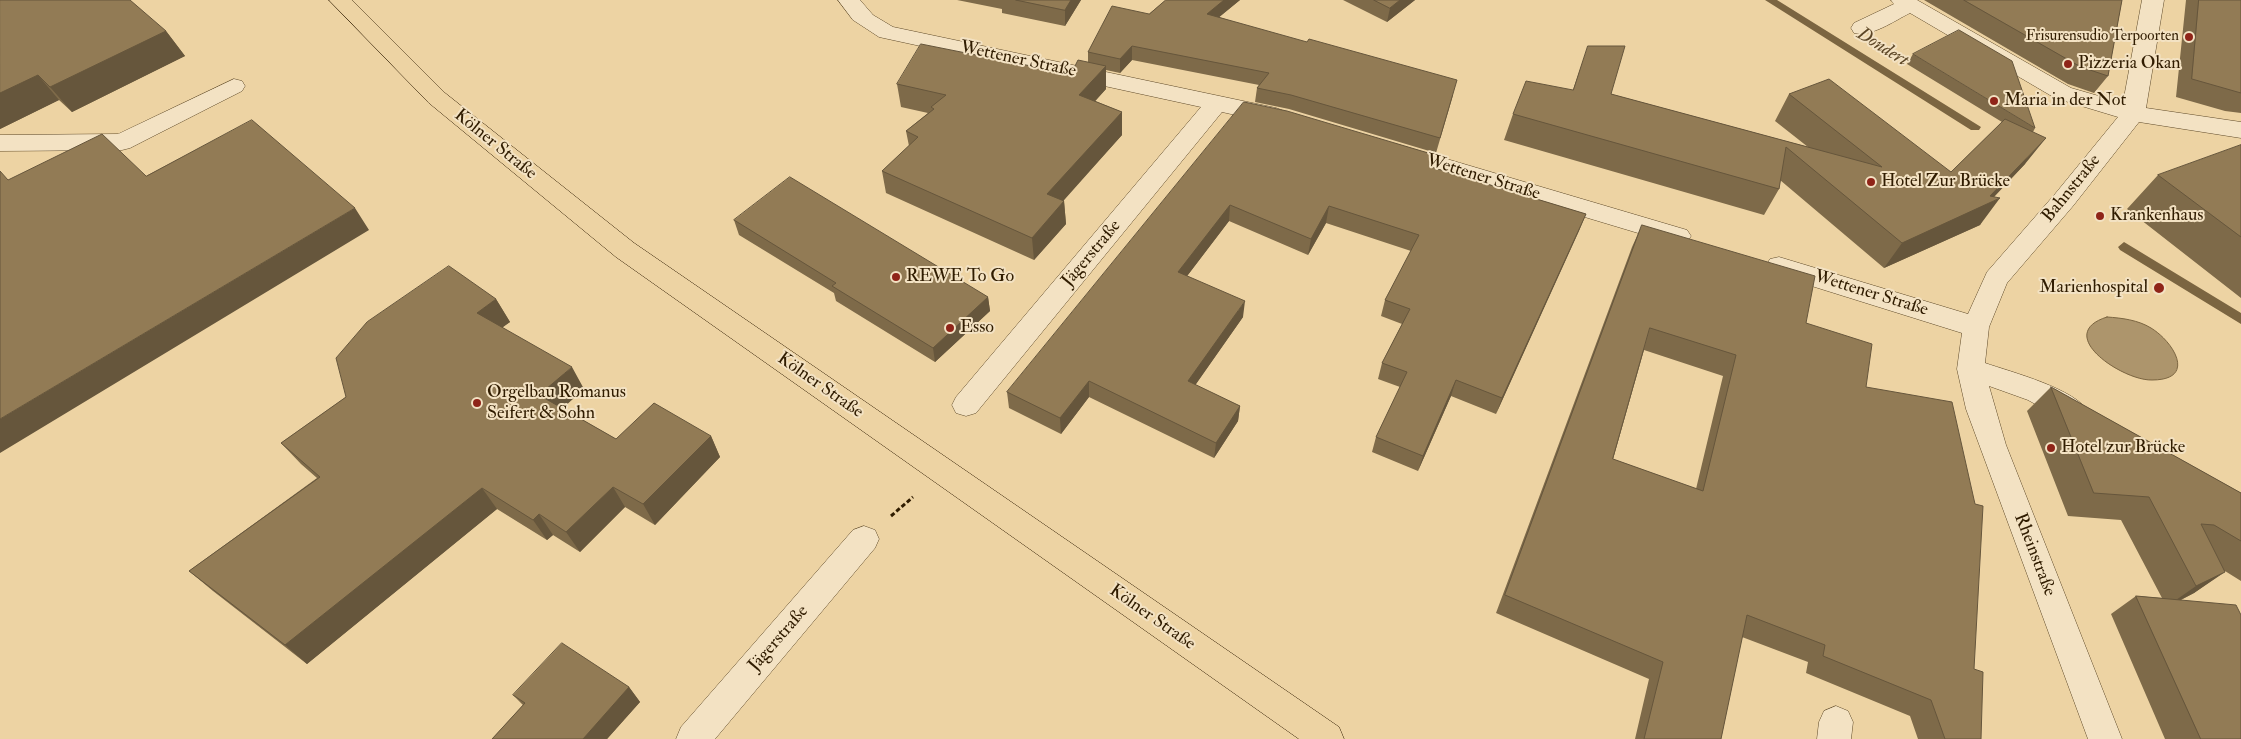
<!DOCTYPE html>
<html>
<head>
<meta charset="utf-8">
<style>
  body { margin:0 }
  canvas { display:block; background:#edd3a3 }
</style>
</head>
<body>
<canvas width="2241" height="739"></canvas>
<script>
const context = document.querySelector('canvas').getContext('2d');
context.lineJoin = 'round';
function paint(path, color) { context.fillStyle = color; context.fill(path, 'evenodd'); }
function strokePath(path, color, width, dash) { context.strokeStyle = color; context.lineWidth = width; context.lineCap = dash ? 'butt' : 'round'; context.setLineDash(dash || []); context.stroke(path); }
function write(font, color, halo, rows, align = 'center') {
  context.font = font + ' "IM FELL Double Pica",serif'; context.lineWidth = 4; context.setLineDash([]); context.textBaseline = 'middle'; context.strokeStyle = halo; context.fillStyle = color; for (const [text, x, y, turn = 0] of rows) {
    context.save(); context.translate(x, y); context.rotate((+turn || 0) * Math.PI / 180); context.textAlign = isNaN(turn) ? turn : align; if (halo) context.strokeText(text, 0, 0); context.fillText(text, 0, 0); context.restore();
  }
}
const water = new Path2D(`
  M2107 317C2122 318 2138 320 2151 328 2174 342 2197 380 2152 380 2123 381 2052 334 2107 317Z`);
const stream = new Path2D(`
  M1765 0H1777L1981 127 1979 130H1971Z
  M2124 242 2241 313V324L2120 250 2118 247Z`);
const path = new Path2D(`
  M891 516 913 497`);
const minor = new Path2D(`
  M838 0H860L873 15 893 27 1276 108 1284 111 1288 116 1284 121 1276 124 1222 112 976 413 966 416 956 413 952 405 956 397 1201 107 879 37 853 20Z
  M1891 0H1917L2071 88 2123 103 2142 0H2164L2146 108 2241 122V138L2139 122 2073 206 2007 283 1989 327 1985 363C2011 372 2077 389 2089 413L2085 421 2075 424 2065 421 2028 400 1989 386 2006 445 2122 739H2088L1966 409 1957 369 1962 333 1770 273 1766 266 1770 259 1779 257 1968 314 1987 272 2055 194 2118 117 2055 98 1910 13C1894 21 1872 37 1854 33L1851 28 1854 23 1894 4Z
  M234 79 242 81 245 86 242 91 130 148 122 150 0 151V135L118 134Z
  M1396 144 1687 230 1691 236 1687 242 1678 245 1388 158 1384 152 1388 146Z
  M864 526 875 530 879 539 875 548 715 739H676L681 727 853 530Z
  M1836 706 1848 711 1853 722 1851 739H1817L1819 722 1824 711Z`);
const major = new Path2D(`
  M329 0H352L445 93 634 243 1339 727 1344 739H1299L616 257 429 103Z`);
const wall = new Path2D(`
  M0 0 166 31 185 56 72 112 59 100 0 129Z
  M957 0H1081L1065 26 1002 13V9Z
  M1166 0H1240L1219 17 1453 95 1436 153 1289 109 1255 102 1257 88 1259 85 1132 60 1120 73 1106 70V89L1095 101 1122 112V135L1063 200 1064 201 1066 224 1034 260 886 193 882 171 909 146 906 131 928 113 901 107 897 84 1071 74 1088 62V52L1149 14Z
  M1343 0H1415L1387 22Z
  M1924 0H2122L2108 76 2094 93 2068 84Z
  M2186 0H2241V113L2225 111 2176 97Z
  M1588 46 1611 94 1808 147 1775 121 1789 94 1951 172 2002 122 1907 64 1913 54 2035 128 2033 132 2025 164 1994 197 1980 225 1884 268 1780 180 1779 189 1764 215 1504 140 1513 114 1573 90Z
  M1244 102 1432 167 1586 214 1496 414 1451 396 1418 471 1372 452 1376 437 1400 387 1378 379 1382 363 1402 324 1381 316 1385 300 1411 251 1326 223 1308 255 1229 221 1187 276 1243 317 1195 385 1240 406 1238 421 1214 458 1089 397 1061 434 1009 408 1007 392Z
  M2241 145V298L2127 209 2158 175Z
  M734 220 988 297 990 311 935 362 836 301 834 293 739 235Z
  M1642 225 1806 323 1866 387 1974 669 1981 739H1918L1910 716 1806 673 1808 662 1742 637 1721 739H1635L1649 679 1496 613 1632 247ZM1644 350 1723 376 1696 489 1613 459Z
  M496 299 510 322 502 327 584 389 562 408 616 439 711 436 720 457 655 525 625 507 580 552 553 535 547 540 497 509 307 664 213 591 189 571 317 478 301 464 281 443 346 397Z
  M2051 387 2241 493V581L2225 571 2194 593 2181 600 2241 739H2165L2111 614 2136 596 2162 598 2121 520 2068 516 2027 411Z
  M629 687 640 702 607 739H492L523 705 513 695Z`);
const shadedWall = new Path2D(`
  M1071 0H1081L1065 26V10Z
  M1224 0H1240L1206 28 1207 14Z
  M1400 0H1415L1387 22 1390 8Z
  M166 31 185 56 72 112 50 87Z
  M1132 46V60L1120 73V59Z
  M1106 66V89L1080 118 1079 95Z
  M38 75 59 100 0 129V93Z
  M1122 112V135L1049 217 1047 194Z
  M2046 138 2025 164 1987 204 2000 198 1980 225 1884 268 1902 243 1990 196Z
  M1064 201 1066 224 1034 260 1032 238Z
  M1230 205 1229 221 1178 288V272Z
  M1329 206 1326 223 1308 255 1311 239Z
  M355 208 369 230 0 453V419Z
  M1586 214 1579 231 1496 414 1502 398Z
  M988 297 990 311 935 362 933 348Z
  M496 299 510 322 491 336 477 313Z
  M1245 301 1243 317 1187 397 1188 381Z
  M572 367 584 389 553 417 539 395Z
  M1456 380 1451 396 1418 471 1423 456Z
  M1089 381V397L1061 434 1060 418Z
  M1240 406 1238 421 1214 458 1216 443Z
  M711 436 720 457 655 525 643 504Z
  M613 487 625 507 580 552 566 532Z
  M482 488 497 509 307 664 285 645Z
  M539 514 553 535 547 540 533 520Z
  M2225 572 2194 593 2166 607 2196 586Z
  M629 687 640 702 607 739H583Z`);
const building = new Path2D(`
  M0 0H130L166 31 50 87 38 75 0 93Z
  M1016 0H1071L1065 10Z
  M1166 0H1224L1207 14 1307 42 1309 39 1457 80 1440 138 1291 95 1257 88 1269 73 1132 46 1120 59 1088 52 1112 6 1149 14Z
  M1374 0H1400L1390 8Z
  M1964 0H2122L2108 76 2081 67Z
  M2199 0H2241V93L2192 79Z
  M1959 30 2012 61 2035 128 1913 54Z
  M921 44 1071 74 1078 60 1106 66 1079 95 1122 112 1047 194 1064 201 1032 238 882 171 918 137 906 131 934 109 931 107 946 95 897 84Z
  M1588 46H1625L1611 94 1882 167 1789 94 1829 79 1951 172 2005 119 2046 138 1990 196 2000 198 1902 243 1786 147 1779 189 1513 114 1526 81 1573 90Z
  M1244 102 1287 111 1435 155 1431 167 1586 214 1502 398 1456 380 1423 456 1376 437 1407 372 1382 363 1410 309 1385 300 1419 235 1329 206 1311 239 1230 205 1178 272 1245 301 1188 381 1240 406 1216 443 1089 381 1060 418 1007 392Z
  M252 120 355 208 0 419V171L8 180 102 134 146 176Z
  M2241 145V237L2158 175Z
  M790 177 988 297 933 348 832 286 836 283 734 220Z
  M1642 225 1815 276 1806 323 1872 344 1866 387 1952 402 1975 504 1983 506 1974 669 1983 672 1981 739H1945L1931 700 1823 656 1825 645 1747 615 1721 739H1644L1663 662 1505 595ZM1650 328 1736 355 1703 491 1613 459Z
  M449 266 496 299 477 313 572 367 539 395 616 439 654 403 711 436 643 504 613 487 566 532 539 514 533 520 482 488 285 645 189 571 320 477 281 443 346 397 336 358 367 322Z
  M2051 387 2241 493V541L2214 525 2201 524 2225 572 2196 586 2149 497 2094 493Z
  M2136 596 2236 605 2241 615V739H2201Z
  M562 643 629 687 583 739H492L525 703 513 695Z`);
const markers = [
  [2189,37,5,"#8f2418"],
  [2068,64,5,"#8f2418"],
  [1994,101,5,"#8f2418"],
  [1871,182,5,"#8f2418"],
  [2100,216,5,"#8f2418"],
  [896,277,5,"#8f2418"],
  [2159,288,6,"#8f2418"],
  [950,328,5,"#8f2418"],
  [477,403,5,"#8f2418"],
  [2051,448,5,"#8f2418"]
];
const farPoinames = [
  ["Frisurensudio Terpoorten",2179,37]
];
const streetNames = [
  ["Wettener Straße",1018,60,12],
  ["Kölner Straße",495,145,39],
  ["Wettener Straße",1483,178,17],
  ["Bahnstraße",2072,189,-51],
  ["Jägerstraße",1092,254,-50],
  ["Wettener Straße",1871,294,17],
  ["Kölner Straße",820,386,35],
  ["Rheinstraße",2034,555,69],
  ["Kölner Straße",1152,618,35],
  ["Jägerstraße",779,639,-49]
];
const poiNames = [
  ["Pizzeria Okan",2078,64],
  ["Maria in der Not",2004,101],
  ["Hotel Zur Brücke",1881,182],
  ["Krankenhaus",2110,216],
  ["REWE To Go",906,277],
  ["Marienhospital",2148,288,"right"],
  ["Esso",960,328],
  ["Orgelbau Romanus",487,393],
  ["Seifert & Sohn",487,414],
  ["Hotel zur Brücke",2061,448]
];
const waterNames = [
  ["Dondert",1882,48,32]
];
paint(water, '#ad956c');
strokePath(water, '#7b6541', 1);
paint(stream, '#7b6541');
strokePath(minor, '#5f4a29', 1);
strokePath(major, '#301c00', 1);
strokePath(path, '#301c00', 3, [4.5, 2.5]);
paint(minor, '#f3e2c3');
paint(major, '#edd3a3');
paint(wall, '#7e6a49');
paint(shadedWall, '#66563c');
paint(building, '#927b55');
strokePath(building, '#66563c', 1);
for (const [x, y, r, color] of markers) { const dot = new Path2D(); dot.arc(x, y, r, 0, 2 * Math.PI); context.fillStyle = color; context.fill(dot); strokePath(dot, '#f3e2c3', 2); }
write('15px', '#301c00', '#f3e2c3', farPoinames, 'right');
write('18px', '#301c00', '#f3e2c3', streetNames);
write('18px', '#301c00', '#f3e2c3', poiNames, 'left');
write('italic 19px', '#5c4626', '#f3e2c3', waterNames);
</script>
</body>
</html>
